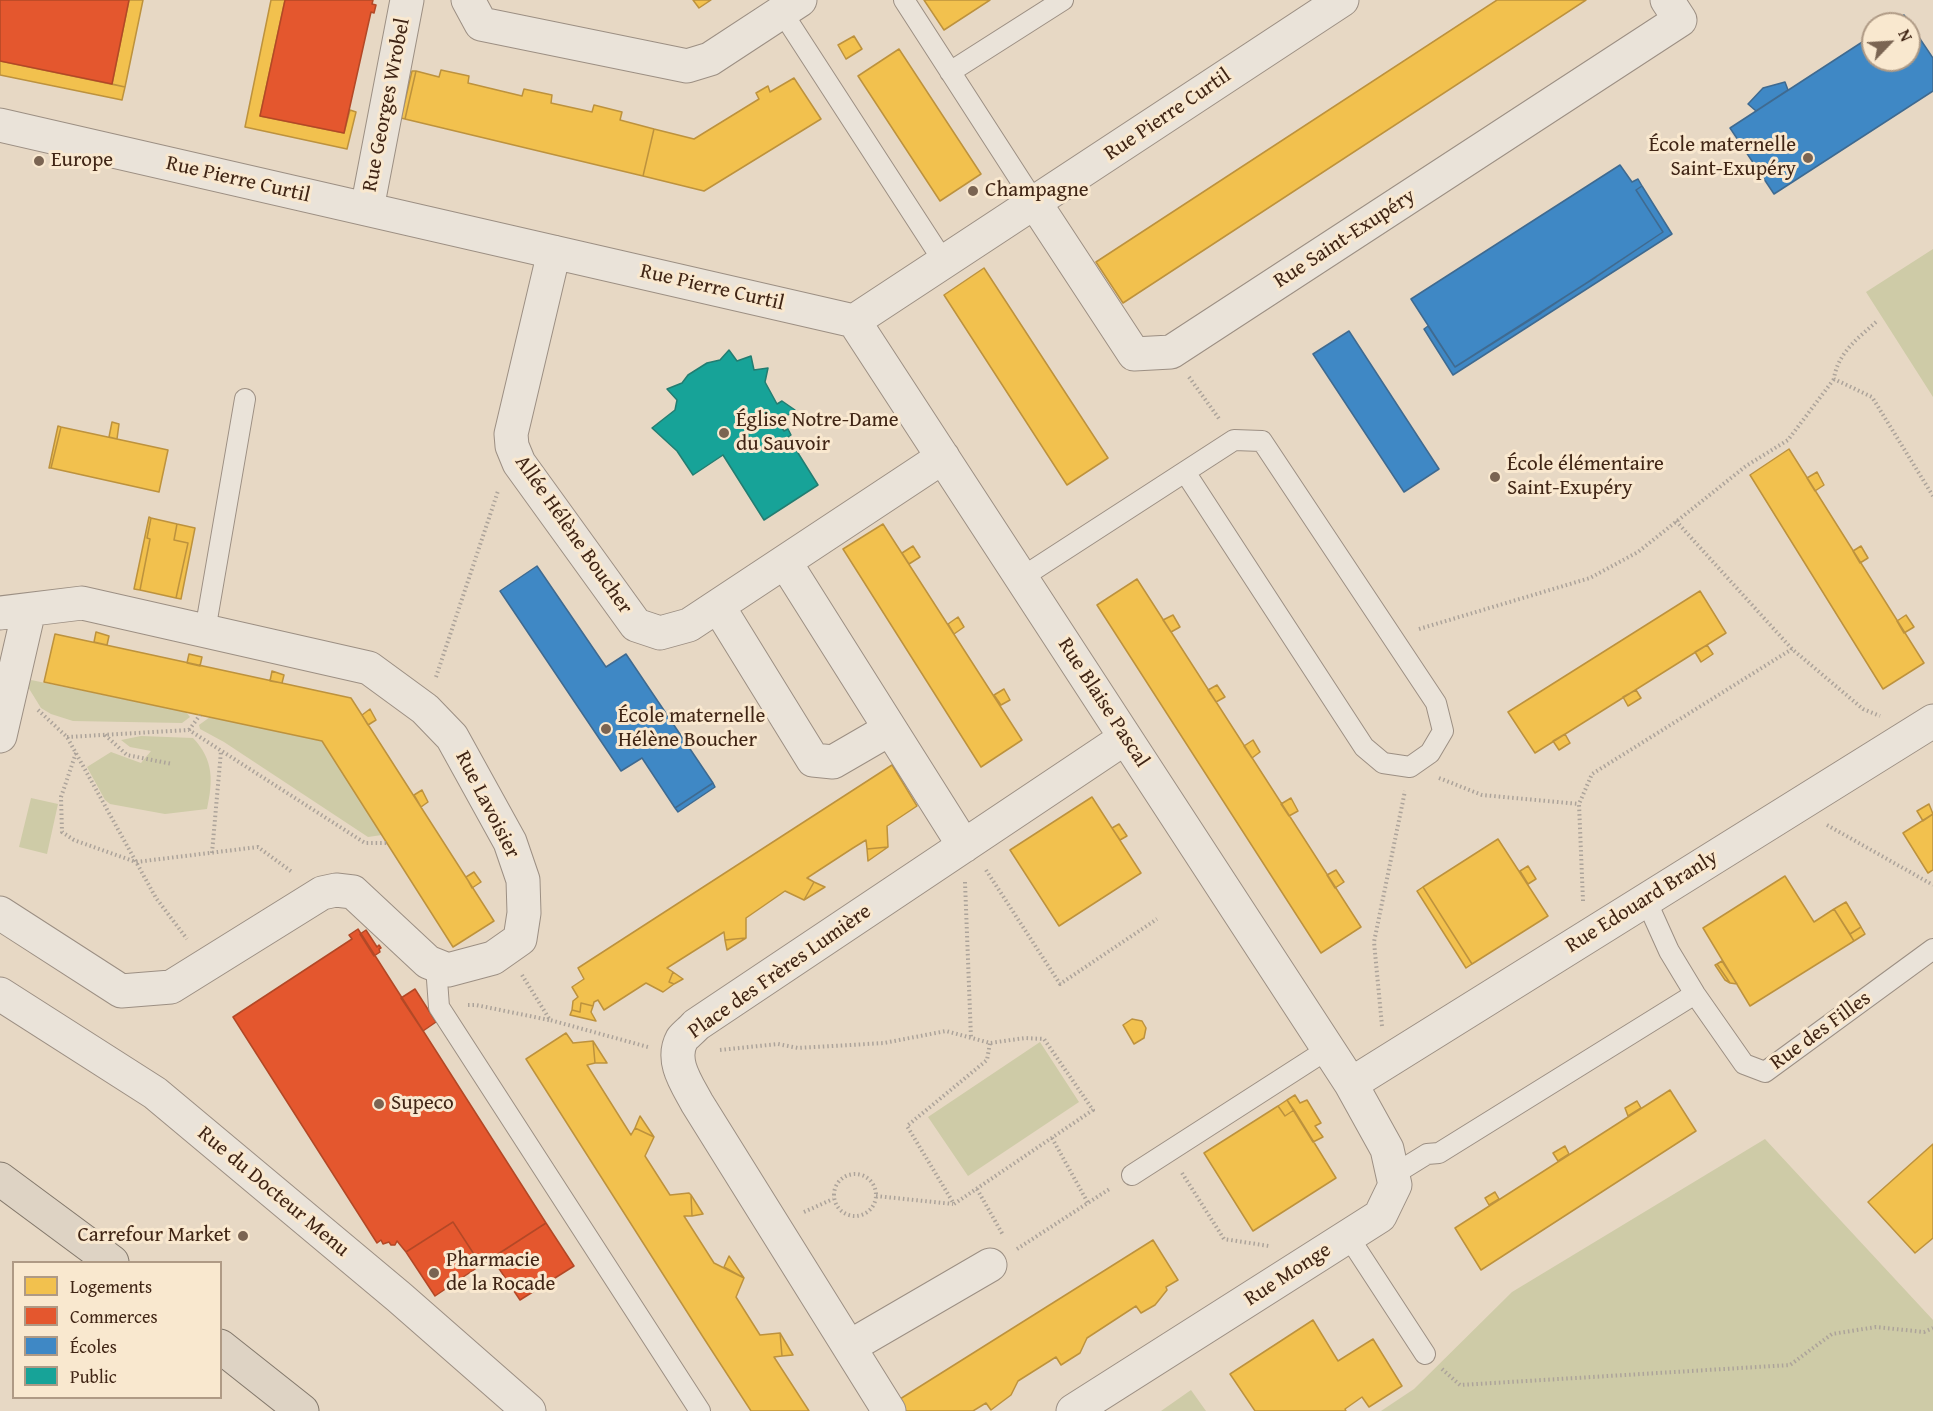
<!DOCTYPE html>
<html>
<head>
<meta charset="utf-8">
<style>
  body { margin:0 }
  #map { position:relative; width:1933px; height:1411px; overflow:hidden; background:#e7d8c4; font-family:"Gentium Book Plus",serif }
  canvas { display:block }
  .legend { position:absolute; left:12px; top:1261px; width:210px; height:138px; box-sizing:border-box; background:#f9e8cf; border:2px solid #af9a85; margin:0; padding:8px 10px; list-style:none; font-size:18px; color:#402515 }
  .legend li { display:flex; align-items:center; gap:12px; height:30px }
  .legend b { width:30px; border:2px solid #af9a85 }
  .north { position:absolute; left:1861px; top:12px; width:60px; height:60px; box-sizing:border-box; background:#f9e8cf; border:2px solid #af9a85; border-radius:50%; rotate:65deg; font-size:16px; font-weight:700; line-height:24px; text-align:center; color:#402515 }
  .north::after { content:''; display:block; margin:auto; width:21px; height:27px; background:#7a6452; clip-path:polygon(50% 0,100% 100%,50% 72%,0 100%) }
</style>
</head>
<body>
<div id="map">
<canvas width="1933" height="1411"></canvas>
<ul class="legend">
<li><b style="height:16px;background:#f2c14e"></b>Logements</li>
<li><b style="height:16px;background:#e4572e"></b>Commerces</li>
<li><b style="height:16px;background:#3f88c5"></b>Écoles</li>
<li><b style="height:16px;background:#17a398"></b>Public</li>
</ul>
<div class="north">N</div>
</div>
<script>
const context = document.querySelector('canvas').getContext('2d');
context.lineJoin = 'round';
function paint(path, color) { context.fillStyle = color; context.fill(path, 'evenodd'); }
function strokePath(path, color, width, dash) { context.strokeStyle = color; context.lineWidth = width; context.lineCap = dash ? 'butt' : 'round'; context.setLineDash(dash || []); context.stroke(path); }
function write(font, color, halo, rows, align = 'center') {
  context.font = font + ' "Gentium Book Plus",serif'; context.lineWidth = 6; context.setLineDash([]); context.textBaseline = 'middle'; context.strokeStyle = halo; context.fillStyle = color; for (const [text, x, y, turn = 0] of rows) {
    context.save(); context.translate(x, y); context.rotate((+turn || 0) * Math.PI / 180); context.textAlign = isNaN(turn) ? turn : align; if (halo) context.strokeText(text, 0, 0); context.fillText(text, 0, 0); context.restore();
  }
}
const green = new Path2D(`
  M1933 249V397L1866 292Z
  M31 680 186 712 190 717 182 723 73 721 51 714 41 708 28 687Z
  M210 717 322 741 382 835 368 837 224 742 200 729 199 725Z
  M141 736 193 738C214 760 213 781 207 809L165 814 110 804 105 800 87 767 111 752 141 763 151 751 130 747 121 740Z
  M31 798 58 804 47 854 19 847Z
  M1040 1042 1079 1102 968 1176 928 1117Z
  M1765 1139 1933 1320V1411H1381L1414 1389 1512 1292Z
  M1191 1390 1206 1411H1161Z`);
const homes = new Path2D(`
  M129 0H143L125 87 112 84Z
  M271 0H285L260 116 344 133 350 110 356 112 347 149 245 127Z
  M693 0H711L699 8Z
  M924 0H990L944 30Z
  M1497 0H1586L1123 303 1096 262Z
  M854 36 862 49 846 59 838 45Z
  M899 49 981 174 940 201 858 76Z
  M0 61 125 87 122 100 0 75Z
  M441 70 469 76 468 83 522 96 524 89 552 95 551 103 592 112 594 105 622 112 620 120 654 129 643 176 405 119 416 71 439 77Z
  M412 71H416L405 119 401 118Z
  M794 78 821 119 704 191 643 176 654 129 694 139 759 99 756 93 768 86 770 92Z
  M984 268 1108 458 1067 485 944 295Z
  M112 422 119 424 117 439 109 437Z
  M58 426 61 427 51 468H49Z
  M61 427 168 450 159 492 51 468Z
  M1789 449 1924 663 1883 689 1750 475Z
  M1817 472 1824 485 1815 491 1807 478Z
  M149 517 151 518 147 538 150 539 140 590 134 589Z
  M151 518 177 524 174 540 188 543 176 598 140 590 150 539 147 538Z
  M177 524 195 528 181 599 176 598 188 543 174 540Z
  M883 524 1022 740 981 767 843 549Z
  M913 546 920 557 909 564 902 553Z
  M1861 546 1868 558 1860 563 1853 551Z
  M1137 579 1361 927 1321 953 1097 605Z
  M1700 591 1726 633 1535 753 1508 712Z
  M1173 615 1180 627 1171 632 1163 620Z
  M1906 615 1914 627 1904 633 1897 621Z
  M958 617 964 627 954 634 948 624Z
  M96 632 109 636 107 645 94 642Z
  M55 634 351 698 494 921 453 947 322 741 44 682Z
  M1707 645 1713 654 1701 662 1695 652Z
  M189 654 202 657 200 666 187 663Z
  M272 671 284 675 282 683 270 681Z
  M1217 685 1225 697 1216 702 1208 690Z
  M1004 689 1010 700 1001 705 994 695Z
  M1636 690 1641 698 1628 706 1623 697Z
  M370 709 376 720 368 725 362 715Z
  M1565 734 1570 743 1559 750 1553 741Z
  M1253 740 1260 752 1252 758 1244 746Z
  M892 765 917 806 887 826 888 847 867 849 866 840 853 848 807 878 814 882 804 900 785 891 746 918V938L725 940 724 932 667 968 673 972 669 982 674 984 663 992 646 983 604 1010 598 1000 594 1002 593 1006 581 1003 580 1012 572 1010 573 1001 578 997 572 987 584 979 578 968Z
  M422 790 428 802 421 807 414 795Z
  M1092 797 1141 873 1059 926 1010 850Z
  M1291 798 1298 811 1289 816 1281 804Z
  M1929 804 1933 814 1923 821 1917 811Z
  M1933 814V870L1928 873 1903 833Z
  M1119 824 1127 836 1120 840 1112 828Z
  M1498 839 1548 916 1472 964 1423 887Z
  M888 847 868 861 867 849Z
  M1528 866 1536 879 1528 884 1520 871Z
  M1336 870 1344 882 1335 888 1327 875Z
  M474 872 481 882 472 888 466 877Z
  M1785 876 1814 922 1834 909 1854 941 1750 1006 1703 928Z
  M814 882 825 887 804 900Z
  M1423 887 1472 964 1466 968 1417 891Z
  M1846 902 1861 927 1850 934 1834 909Z
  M1861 927 1865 934 1854 941 1850 934Z
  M746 938 727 950 725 940Z
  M1722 961 1737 984 1730 983 1717 964Z
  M1717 964 1730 983 1725 980 1715 965Z
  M673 972 683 979 674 984 669 982Z
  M581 1003 593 1006 591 1012 596 1021 570 1015 572 1010 580 1012Z
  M1132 1019 1142 1021 1146 1028 1144 1038 1134 1044 1123 1025Z
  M566 1033 573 1043 593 1041 595 1063 587 1065 631 1135 635 1128 654 1137 645 1156 670 1195 689 1193 691 1195 692 1216H684L714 1263 744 1278 736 1297 760 1335 780 1333 782 1356 774 1357 809 1411H751L703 1337 526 1059Z
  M593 1041 607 1063H595Z
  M1670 1090 1696 1131 1481 1270 1455 1228Z
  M1295 1095 1300 1103 1307 1100 1321 1123 1315 1126 1323 1137 1313 1142 1287 1100Z
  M1287 1100 1294 1110 1285 1116 1278 1106Z
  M1637 1101 1641 1108 1628 1116 1625 1108Z
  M1278 1106 1285 1116 1294 1110 1336 1178 1253 1231 1204 1153Z
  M640 1116 654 1137 635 1128Z
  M1933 1144V1238L1915 1253 1868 1202Z
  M1565 1146 1569 1154 1558 1161 1553 1153Z
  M1495 1192 1499 1199 1489 1205 1485 1198Z
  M691 1195 703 1214 692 1216Z
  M1153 1240 1178 1280 1166 1287 1167 1290 1155 1305 1141 1313 1136 1306 1087 1338 1080 1353 1061 1365 1056 1357 1018 1381 1011 1395 991 1410 986 1403 973 1411H904L905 1408 900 1399Z
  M729 1256 744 1278 724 1267Z
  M1313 1320 1338 1361 1373 1339 1402 1386 1369 1407 1362 1397 1345 1409 1346 1411H1255L1230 1374Z
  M780 1333 793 1355 782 1356Z`);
const shops = new Path2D(`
  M0 0H129L112 84 0 61Z
  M285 0H373L372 4 376 5 374 13 371 12 344 133 260 116Z
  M358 929 546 1223 481 1265 453 1222 406 1252 397 1241 395 1245H391L389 1242 383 1244 381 1240 377 1243 233 1017 352 939 349 935Z
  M366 930 377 947 379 945 381 948 379 949 380 952 374 956 360 934Z
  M415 989 436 1022 423 1031 401 998Z
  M453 1222 481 1265 435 1296 406 1252Z
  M546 1223 574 1266 520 1300 492 1258Z`);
const schools = new Path2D(`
  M1904 15 1933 58V91L1774 194 1730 128 1873 35V60H1909V24H1890Z
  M1785 82 1788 90 1756 111 1748 104 1763 88Z
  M1620 165 1632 182 1638 179 1642 186 1636 190 1663 232 1541 313 1455 367 1411 299Z
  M1642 186 1672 234 1453 375 1424 329 1428 326 1455 367 1596 277 1663 232 1636 190Z
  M1349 331 1439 469 1404 492 1313 354Z
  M537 566 606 667 626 654 713 783 675 808 642 758 621 771 500 591Z
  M713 783 715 787 678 812 675 808Z`);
const public = new Path2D(`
  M729 350 737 361 751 356 754 370 768 368 765 382 777 404 782 401 795 410 778 422 784 431 788 429 791 435 788 437 818 485 764 520 723 455 693 475 677 451 652 428 675 410 677 400 667 389 682 383 688 375 707 363 720 360Z`);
const path = new Path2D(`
  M1876 322C1858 338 1837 354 1834 379L1872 397 1933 496
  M1189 377 1220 420
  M1676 521 1792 649 1863 709 1880 716
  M1419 629 1590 578 1638 552 1746 466 1788 440 1834 379
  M436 677 498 491
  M38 710 67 737 156 898 187 939
  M189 730 200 715
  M105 735 127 755 172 764
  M67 737 189 730 365 843H387
  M76 753 61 797 62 832 74 840 136 862 258 847 292 872
  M1439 778 1482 795 1579 804
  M1827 825 1933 885
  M212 853 221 751
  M986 870 1060 984 1157 919
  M965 882 971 1038
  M1583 901 1579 804 1592 774 1792 649
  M522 975 550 1020 648 1047
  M468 1005H476L549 1020
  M1382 1026 1374 942 1405 791
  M720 1050 778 1044 798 1048 884 1043 946 1031 990 1043 1025 1038 1044 1039 1093 1110 954 1204 907 1126 987 1060 990 1043
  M1052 1138 1088 1203
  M1182 1173 1224 1239 1269 1246
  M834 1195a21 21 0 1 1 42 0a21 21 0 1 1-42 0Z
  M977 1189 1003 1235
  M876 1196 953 1204
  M804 1212 833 1199
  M1017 1249 1111 1188
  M1442 1369 1460 1385 1790 1365 1832 1334 1876 1327 1924 1332 1933 1328`);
const service = new Path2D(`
  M904 0 1035 203
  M782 12 944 262
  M950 72 1063 0
  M1021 578 1234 440 1262 441 1436 703 1443 731 1430 753 1410 767 1383 763 1364 747 1185 472
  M205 631 245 399
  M1646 900 1669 951 1695 994 1744 1064 1765 1072 1933 949
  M436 966 439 1007 700 1411
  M1132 1175 1328 1049
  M1393 1175 1427 1154 1439 1153 1695 994
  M1348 1236 1425 1354`);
const minor = new Path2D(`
  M468 0 481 24 687 66 710 59 800 0
  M0 125 854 321 1342 0
  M1035 203 1134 354 1171 352 1680 20 1667 0
  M367 209 407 0
  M554 252 511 434 512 446 519 463 636 625 660 633 689 625 943 457
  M854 321 1351 1084 1387 1149 1395 1185 1380 1216 1073 1411
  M785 562 964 846
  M718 606 813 760 833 762 890 729
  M0 613 82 603 369 668 425 709 452 737 510 842 523 880 524 913 520 939 493 958 448 970 428 962 353 892 336 890 322 893 171 987 121 991 0 913
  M0 736 29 610
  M0 994 155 1093 399 1297 529 1411
  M1351 1084 1933 721
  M849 1347 990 1265
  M889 1411 697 1103C687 1084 670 1061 682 1039 686 1034 692 1030 696 1025L1125 738`);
const primary = new Path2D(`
  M0 1179 112 1262
  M220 1346 302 1411`);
const markers = [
  [1808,158,6,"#7a6452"],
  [39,161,6,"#7a6452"],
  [973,191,6,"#7a6452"],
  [724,433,6,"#7a6452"],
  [1495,477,6,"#7a6452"],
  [606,729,6,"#7a6452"],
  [379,1104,6,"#7a6452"],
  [243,1236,6,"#7a6452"],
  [434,1273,6,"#7a6452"]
];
const streetNames = [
  ["Rue Georges Wrobel",387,105,-79],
  ["Rue Pierre Curtil",1168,115,-34],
  ["Rue Pierre Curtil",238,180,13],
  ["Rue Saint-Exupéry",1345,239,-33],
  ["Rue Pierre Curtil",712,288,13],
  ["Allée Hélène Boucher",573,535,55],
  ["Rue Blaise Pascal",1103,703,57],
  ["Rue Lavoisier",487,805,63],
  ["Rue Edouard Branly",1642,902,-32],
  ["Place des Frères Lumière",780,972,-35],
  ["Rue des Filles",1821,1031,-36],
  ["Rue du Docteur Menu",273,1192,40],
  ["Rue Monge",1288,1275,-33]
];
const poiNames = [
  ["École maternelle",1796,146,"right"],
  ["Saint-Exupéry",1796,170,"right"],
  ["Europe",51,161],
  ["Champagne",985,191],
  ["Église Notre-Dame",736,421],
  ["du Sauvoir",736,445],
  ["École élémentaire",1507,465],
  ["Saint-Exupéry",1507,489],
  ["École maternelle",618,717],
  ["Hélène Boucher",618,741],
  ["Supeco",391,1104],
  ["Carrefour Market",231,1236,"right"],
  ["Pharmacie",446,1261],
  ["de la Rocade",446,1285]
];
paint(green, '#cecba7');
paint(homes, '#f2c14e');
strokePath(homes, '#bd923d', 1.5);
paint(shops, '#e4572e');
strokePath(shops, '#b34826', 1.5);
paint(schools, '#3f88c5');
strokePath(schools, '#3f6a90', 1.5);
paint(public, '#17a398');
strokePath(public, '#237d71', 1.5);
strokePath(service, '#9c8f83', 22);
strokePath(minor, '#9c8f83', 35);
strokePath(primary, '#83786b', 35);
strokePath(path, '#aca39a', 4, [1.5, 3]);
strokePath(service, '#eae3d9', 20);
strokePath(minor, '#eae3d9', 33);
strokePath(primary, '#ded3c4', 33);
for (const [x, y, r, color] of markers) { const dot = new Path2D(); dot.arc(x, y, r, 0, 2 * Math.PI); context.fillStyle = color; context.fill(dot); strokePath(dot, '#f9e8cf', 2); }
write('21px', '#402515', '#f9e8cf', streetNames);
write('21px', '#402515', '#f9e8cf', poiNames, 'left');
</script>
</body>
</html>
